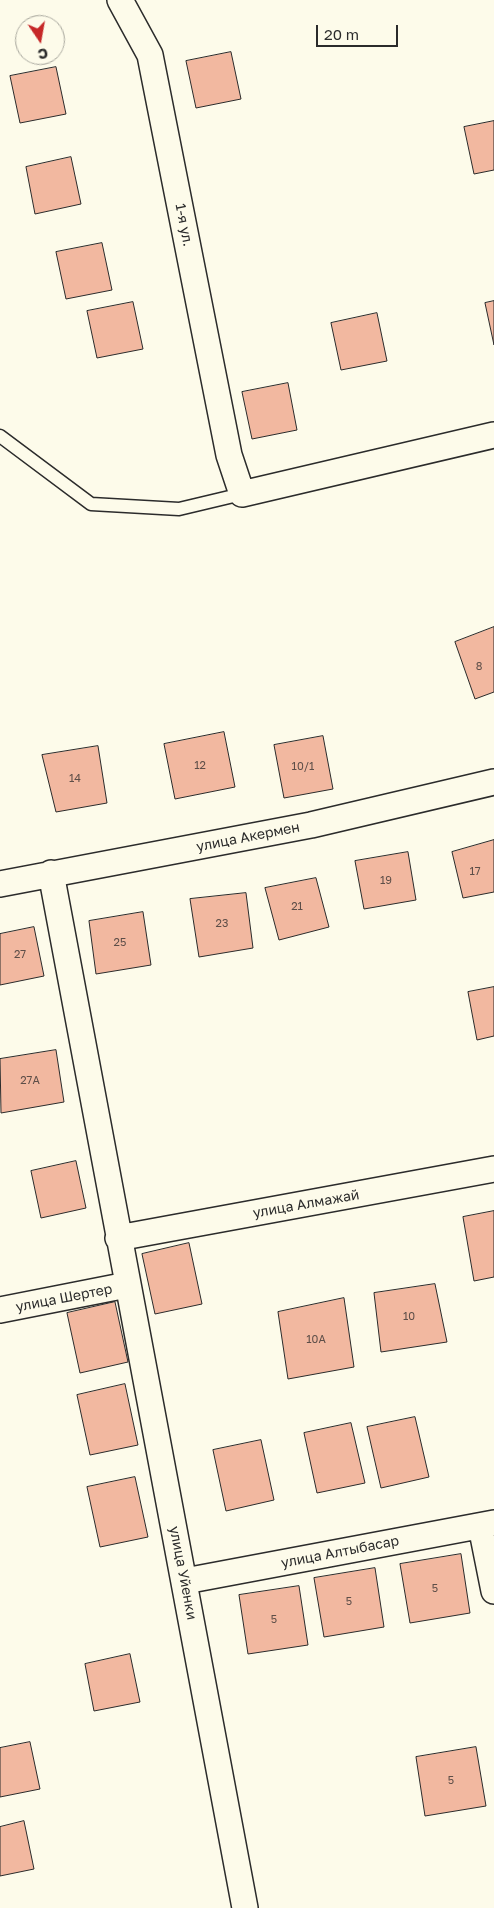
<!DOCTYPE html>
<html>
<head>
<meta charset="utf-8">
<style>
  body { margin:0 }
  #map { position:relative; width:494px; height:1908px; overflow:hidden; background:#fdfbea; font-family:"Golos Text",sans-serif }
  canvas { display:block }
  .north { position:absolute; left:15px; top:15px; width:50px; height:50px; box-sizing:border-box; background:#fdfbea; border:1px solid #a9a89e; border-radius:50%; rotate:168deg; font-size:14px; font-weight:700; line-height:20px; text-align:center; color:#2b2b2b }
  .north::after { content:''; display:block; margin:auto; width:18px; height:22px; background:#c62828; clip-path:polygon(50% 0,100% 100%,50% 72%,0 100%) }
  .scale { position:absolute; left:316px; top:25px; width:82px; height:22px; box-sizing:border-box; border:2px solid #2b2b2b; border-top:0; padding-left:6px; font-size:15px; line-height:18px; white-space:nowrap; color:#2b2b2b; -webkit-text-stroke:4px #fdfbea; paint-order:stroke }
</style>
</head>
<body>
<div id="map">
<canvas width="494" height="1908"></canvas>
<div class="north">С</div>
<div class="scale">20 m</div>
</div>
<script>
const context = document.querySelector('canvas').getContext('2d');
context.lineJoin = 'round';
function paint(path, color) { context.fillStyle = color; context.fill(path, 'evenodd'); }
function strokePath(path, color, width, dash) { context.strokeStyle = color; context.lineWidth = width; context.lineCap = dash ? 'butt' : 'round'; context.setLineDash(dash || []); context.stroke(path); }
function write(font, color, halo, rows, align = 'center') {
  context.font = font + ' "Golos Text",sans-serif'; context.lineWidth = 4; context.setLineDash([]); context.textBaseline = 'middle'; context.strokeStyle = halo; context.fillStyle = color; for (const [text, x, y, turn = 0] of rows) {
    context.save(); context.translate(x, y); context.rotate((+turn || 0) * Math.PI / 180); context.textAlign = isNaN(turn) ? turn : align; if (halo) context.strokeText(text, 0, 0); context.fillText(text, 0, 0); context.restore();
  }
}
const building = new Path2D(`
  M231 52 241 99 196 108 186 61Z
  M56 67 66 114 20 123 10 76Z
  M494 121V170L474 174 464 127Z
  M71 157 81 204 35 214 26 167Z
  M102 243 112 290 66 299 56 252Z
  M494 301V345L485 303Z
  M133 302 143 349 97 358 87 311Z
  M377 313 387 361 341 370 331 323Z
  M288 383 297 430 252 439 242 392Z
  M494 627V692L475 699 455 642Z
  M224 732 235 787 175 799 164 744Z
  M323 736 333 789 284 798 274 745Z
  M98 746 107 803 56 812 42 755Z
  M494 840V892L463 898 452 852Z
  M408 852 416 900 364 909 355 861Z
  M316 878 329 927 279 940 265 888Z
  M246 893 253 948 199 957 190 899Z
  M143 912 151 965 96 974 89 921Z
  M34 927 44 976 0 985V934Z
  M494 987V1036L477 1040 468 992Z
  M56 1050 64 1102 1 1113 0 1059Z
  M76 1161 86 1208 41 1218 31 1171Z
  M494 1211V1277L474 1281 463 1217Z
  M189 1243 202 1304 155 1314 142 1254Z
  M435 1284 447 1342 381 1352 374 1293Z
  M344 1298 354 1367 288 1379 278 1312Z
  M115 1302 128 1362 80 1373 67 1313Z
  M125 1384 138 1445 90 1455 77 1395Z
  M415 1417 429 1477 381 1488 367 1427Z
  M351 1423 365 1483 317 1493 304 1433Z
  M261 1440 274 1500 226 1511 213 1450Z
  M135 1477 148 1537 100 1547 87 1487Z
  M461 1554 470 1613 410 1623 400 1564Z
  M375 1568 384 1627 324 1637 314 1578Z
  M299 1586 308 1645 248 1654 239 1595Z
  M130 1654 140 1702 94 1711 85 1664Z
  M30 1742 40 1789 0 1797V1748Z
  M476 1747 486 1806 425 1816 416 1757Z
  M24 1821 34 1869 0 1876V1827Z`);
const service = new Path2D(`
  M0 436 91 504 179 509 242 494`);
const minor = new Path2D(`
  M120 0 150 55 229 455 242 494 494 435
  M51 873C114 1218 182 1563 245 1908
  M0 884 311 825 494 782
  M118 1238 494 1169
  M0 1310 127 1285
  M481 1526 494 1591
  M185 1581 494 1523`);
const numberNames = [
  ["8",479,667],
  ["12",200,766],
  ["10/1",303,767],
  ["14",75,779],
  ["17",475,872],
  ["19",386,881],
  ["21",297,907],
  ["23",222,924],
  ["25",120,943],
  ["27",20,955],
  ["27А",30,1081],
  ["10",409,1317],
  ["10А",316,1340],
  ["5",435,1589],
  ["5",349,1602],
  ["5",274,1620],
  ["5",451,1781]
];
const streetNames = [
  ["1-я ул.",184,225,79],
  ["улица Акермен",248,837,-11],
  ["улица Алмажай",306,1204,-10],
  ["улица Шертер",64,1298,-11],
  ["улица Алтыбасар",340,1552,-11],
  ["улица Уйенки",183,1573,79]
];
paint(building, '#f2b8a0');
strokePath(building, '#2b2b2b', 1);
strokePath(service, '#2b2b2b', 15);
strokePath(minor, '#2b2b2b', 28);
strokePath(service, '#fdfbea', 12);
strokePath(minor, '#fdfbea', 25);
write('11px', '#5d4e48', null, numberNames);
write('14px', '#2b2b2b', '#fdfbea', streetNames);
</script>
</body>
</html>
